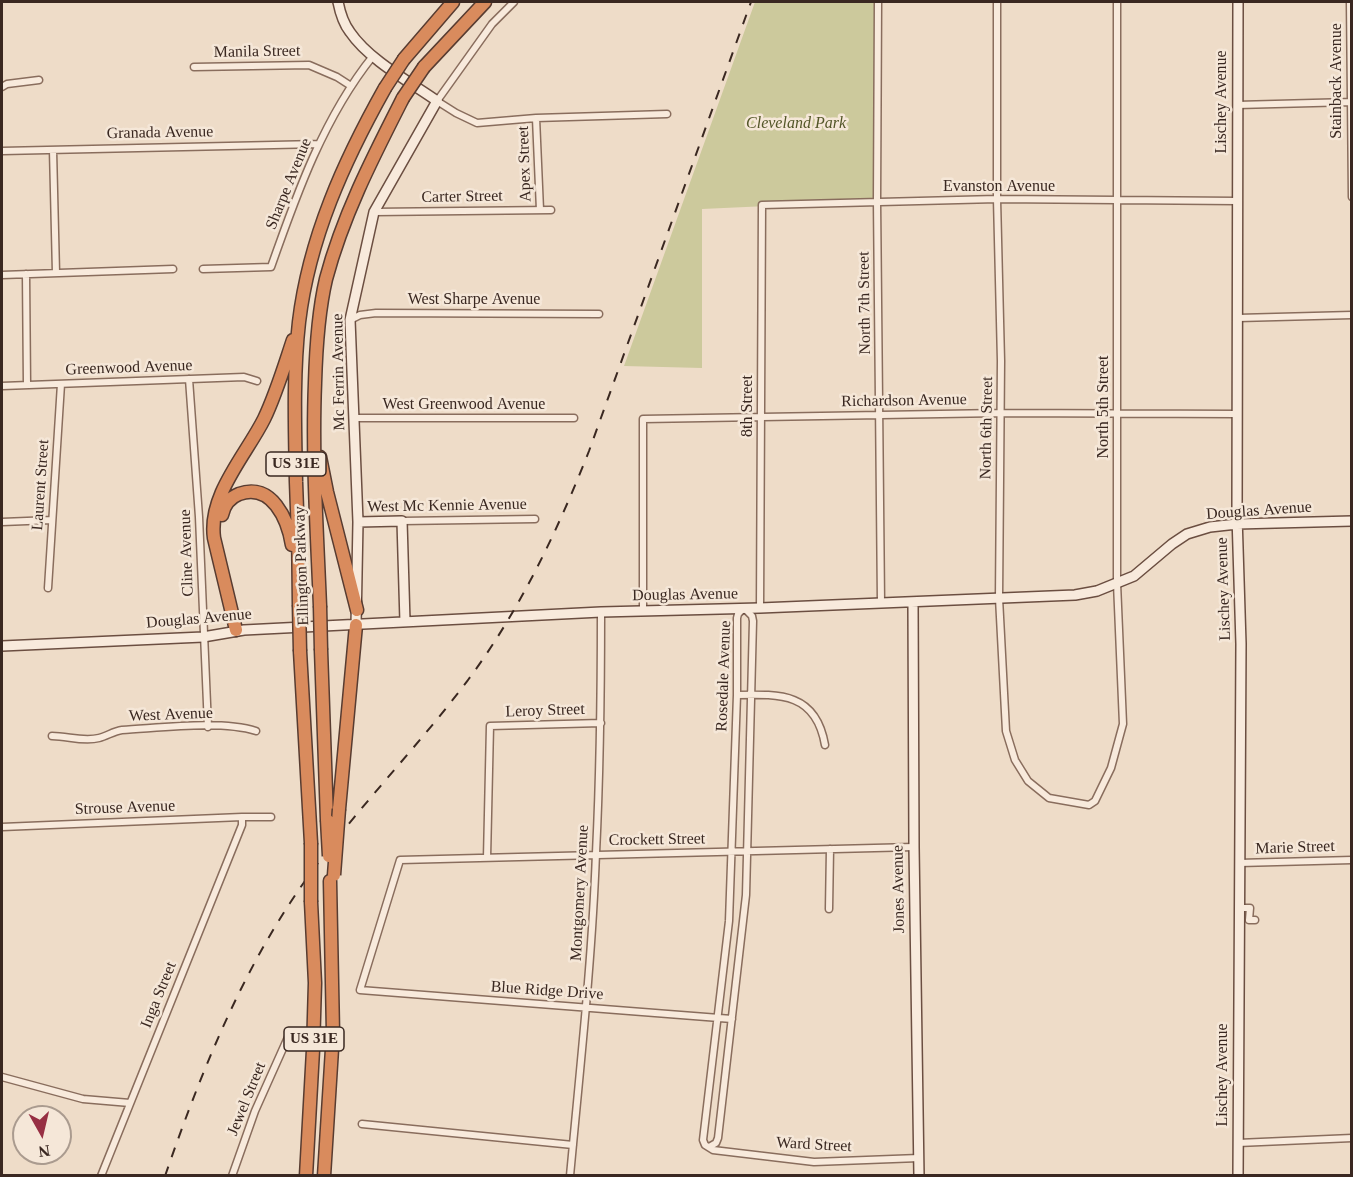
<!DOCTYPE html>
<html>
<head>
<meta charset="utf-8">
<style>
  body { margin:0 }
  #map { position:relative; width:1353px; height:1177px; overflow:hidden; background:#eedcc8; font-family:Georgia,serif }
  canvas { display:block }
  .frame { position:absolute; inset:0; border:3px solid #3a2821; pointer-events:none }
  .north { position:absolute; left:12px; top:1105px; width:60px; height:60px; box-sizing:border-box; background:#f5e7d8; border:2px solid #aa9b8f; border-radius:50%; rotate:172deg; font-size:16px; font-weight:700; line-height:24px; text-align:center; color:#3a2821 }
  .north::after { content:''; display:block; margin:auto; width:21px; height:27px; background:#972f43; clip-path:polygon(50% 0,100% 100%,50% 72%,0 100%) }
</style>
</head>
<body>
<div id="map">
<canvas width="1353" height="1177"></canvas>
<div class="frame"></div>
<div class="north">N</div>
</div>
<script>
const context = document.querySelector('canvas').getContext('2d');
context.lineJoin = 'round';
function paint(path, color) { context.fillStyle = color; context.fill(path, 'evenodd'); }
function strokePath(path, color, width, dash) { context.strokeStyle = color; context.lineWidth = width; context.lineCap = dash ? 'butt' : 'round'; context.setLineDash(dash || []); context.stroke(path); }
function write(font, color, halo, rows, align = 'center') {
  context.font = font + ' Georgia,serif'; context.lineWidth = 5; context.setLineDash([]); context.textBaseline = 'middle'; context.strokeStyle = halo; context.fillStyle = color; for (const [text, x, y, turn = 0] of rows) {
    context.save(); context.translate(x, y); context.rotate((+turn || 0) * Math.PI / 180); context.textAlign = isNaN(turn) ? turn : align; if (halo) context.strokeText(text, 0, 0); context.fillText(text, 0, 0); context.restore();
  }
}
const green = new Path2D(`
  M755 2H878L877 201 702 209V368L624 366Z`);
const street = new Path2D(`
  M514 2 492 24 437 101 456 113 477 123 536 118 667 114
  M878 2 877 201 881 603
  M997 2V199L1001 361 999 598 1006 731 1015 760 1028 781 1049 798 1089 805 1095 801 1111 768 1123 724 1117 583V2
  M1350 2 1352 197
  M194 67 309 65 337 77 351 86
  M2 87 7 84 39 80
  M1237 105 1351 102
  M536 118 540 210
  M53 150 56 273
  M2 151 319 144
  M374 212 551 210
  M203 269 271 267C297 193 324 117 373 56
  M26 274 27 385
  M2 275 173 269
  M1238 318 1352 315
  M350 320 360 315 376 313 599 314
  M189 379 199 517 208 727
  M2 386 244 377 257 381
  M354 418H574
  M402 521 535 519
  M2 522 52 520
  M48 588 61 384
  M760 608 762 205 997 199 1237 201
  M643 610V419L1000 413 1237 414
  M737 695C781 694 816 693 825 745
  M52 736C68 736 83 742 99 738 107 736 114 731 122 730 160 728 221 720 256 731
  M242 817H271
  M2 827 242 817V825L101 1176
  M487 858 490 726 601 723
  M1239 863 1352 860
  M1239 908H1250L1249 920H1255
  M829 909 830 849
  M732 1019 360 990 400 860 914 847
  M2 1077 83 1099 130 1103
  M362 1124 573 1145
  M1238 1143 1352 1138
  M709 1147 716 1143 718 1138 746 895 753 621 752 616 744 608 738 614 737 618V695L729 921 703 1140 705 1145 713 1150 814 1162 919 1158
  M232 1176 255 1111 289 1035
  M570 1176C580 1068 592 961 596 853 600 773 601 692 601 612`);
const secondary = new Path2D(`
  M338 2C340 12 343 23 350 32 369 60 410 82 437 101L374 212 350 320 358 522 356 625
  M1238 2 1237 516 1241 644 1238 1176
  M358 522 402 521 405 622
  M913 602 914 847 919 1176
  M2 646 203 637 244 630 601 612 760 608 1075 595 1097 591 1134 576 1172 544 1187 534 1210 527 1237 524 1352 521`);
const highway = new Path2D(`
  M404 59 453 2
  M424 67 485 2
  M320 457 327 492 357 610
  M222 515C224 505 229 498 239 494 272 482 288 520 292 545
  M299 605C299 564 298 523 296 482 295 429 293 375 299 322 309 238 344 161 385 88
  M320 606C317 532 312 457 315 383 316 348 318 313 326 279 343 215 373 157 403 98
  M236 630 214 538C208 495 246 455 264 419 276 394 284 367 293 340
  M321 650 327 820
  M300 651 311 843
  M339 809 356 625
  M306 1176 313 1050 315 983 311 902
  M324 1176 333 1033 330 881`);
const rail = new Path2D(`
  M165 1176C198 1081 235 987 290 903 342 823 411 756 468 680 520 610 557 532 589 451L751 2`);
const highwayBridge = new Path2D(`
  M385 88 404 59
  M403 98 424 67
  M299 605 300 651
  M320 606 321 650
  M327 820 329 856
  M311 843V902
  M334 875 339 809`);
const shields = [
  [296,464,60],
  [314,1039,60]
];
const shieldNames = [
  ["US 31E",296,464],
  ["US 31E",314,1039]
];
const streetNames = [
  ["Manila Street",257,52,-1],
  ["Stainback Avenue",1337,81,-90],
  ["Lischey Avenue",1222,102,-90],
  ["Granada Avenue",160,133,-1],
  ["Apex Street",525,164,-92],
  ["Sharpe Avenue",289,184,-68],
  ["Evanston Avenue",999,187],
  ["Carter Street",462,197,-1],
  ["West Sharpe Avenue",474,300],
  ["North 7th Street",865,303,-91],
  ["Greenwood Avenue",129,368,-2],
  ["Mc Ferrin Avenue",339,372,-91],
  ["Richardson Avenue",904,401,-1],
  ["West Greenwood Avenue",464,405],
  ["8th Street",748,406,-90],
  ["North 5th Street",1104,407,-90],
  ["North 6th Street",987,428,-89],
  ["Laurent Street",41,485,-86],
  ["West Mc Kennie Avenue",447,506,-1],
  ["Douglas Avenue",1259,511,-4],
  ["Cline Avenue",187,553,-92],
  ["Ellington Parkway",302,566,-92],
  ["Lischey Avenue",1224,589,-92],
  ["Douglas Avenue",685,595,-1],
  ["Douglas Avenue",199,619,-5],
  ["Rosedale Avenue",724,676,-88],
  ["Leroy Street",545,711,-2],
  ["West Avenue",171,715,-2],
  ["Strouse Avenue",125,808,-2],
  ["Crockett Street",657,840,-1],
  ["Marie Street",1295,848,-2],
  ["Jones Avenue",899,889,-91],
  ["Montgomery Avenue",580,893,-87],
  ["Blue Ridge Drive",547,991,4],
  ["Inga Street",159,995,-68],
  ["Lischey Avenue",1223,1075,-90],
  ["Jewel Street",247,1099,-68],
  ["Ward Street",814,1145,3]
];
const parkNames = [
  ["Cleveland Park",796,124]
];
paint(green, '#ccc99c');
strokePath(street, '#896d5d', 9);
strokePath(secondary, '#6b4e41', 12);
strokePath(highway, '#583c31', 15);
strokePath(street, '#f8eadc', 6);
strokePath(secondary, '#f8eadc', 9);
strokePath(highway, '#d98b5d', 12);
strokePath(rail, '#3a2821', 2, [10, 10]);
strokePath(highwayBridge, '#583c31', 15, []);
strokePath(highwayBridge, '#d98b5d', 12);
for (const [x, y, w] of shields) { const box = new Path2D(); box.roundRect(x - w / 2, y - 12, w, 24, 4.5); context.fillStyle = '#f5e7d8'; context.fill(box); strokePath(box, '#3a2821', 1.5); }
write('bold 15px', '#3a2821', null, shieldNames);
write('16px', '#3a2821', '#f5e7d8', streetNames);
write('italic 16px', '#535628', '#f5e7d8', parkNames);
</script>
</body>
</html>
